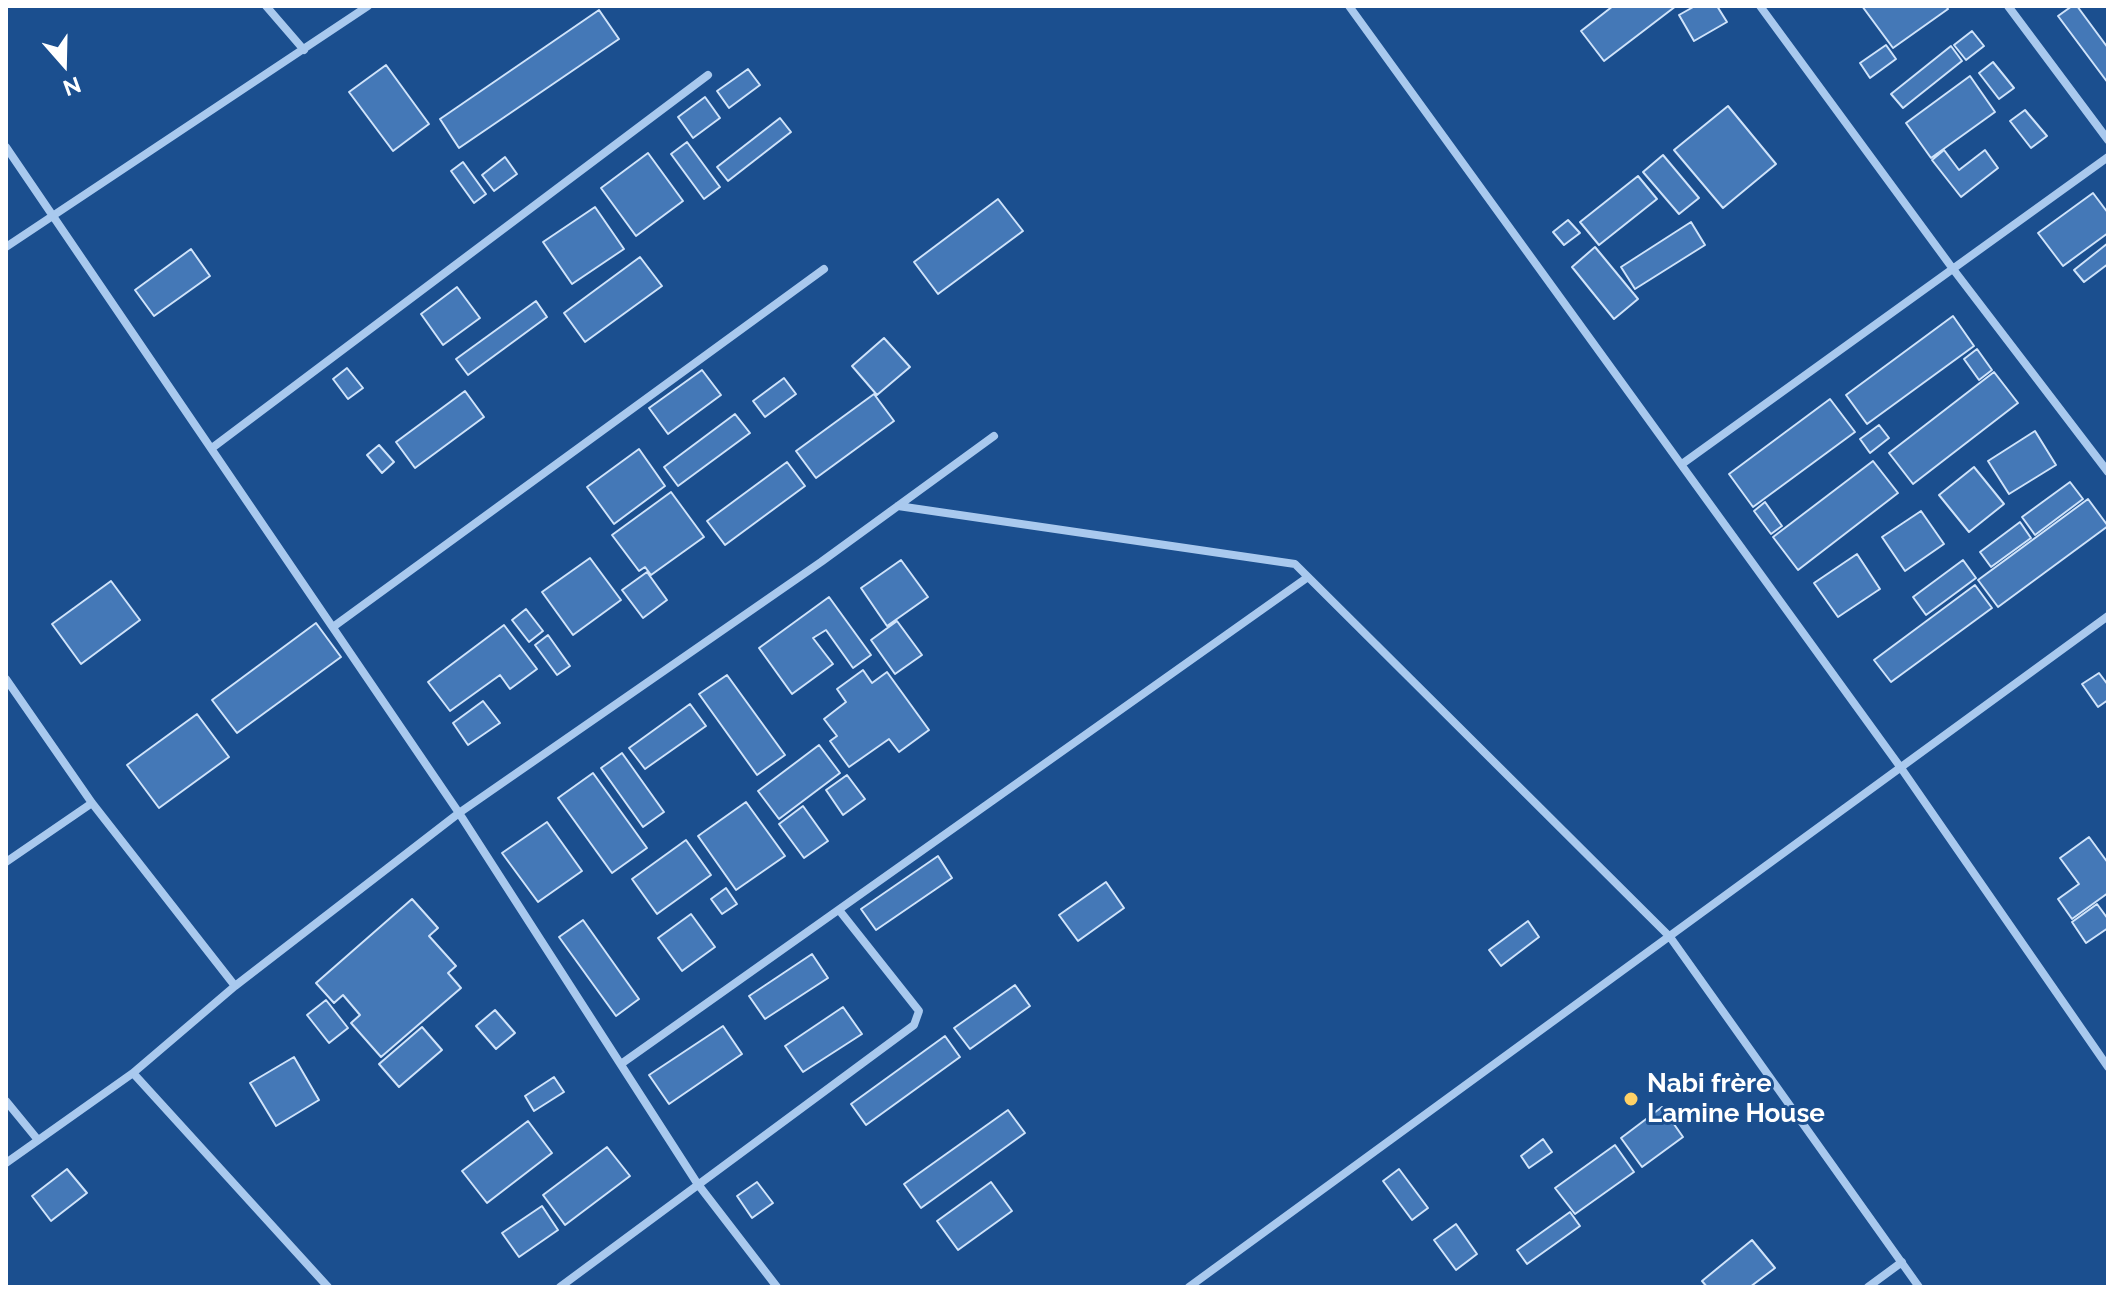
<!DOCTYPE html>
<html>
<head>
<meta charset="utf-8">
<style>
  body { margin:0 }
  #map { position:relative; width:2114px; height:1293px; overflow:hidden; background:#1b4f8f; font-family:Raleway,sans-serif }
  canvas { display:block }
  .frame { position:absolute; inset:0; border:8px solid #fff; pointer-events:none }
  .north { position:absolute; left:24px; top:24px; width:80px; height:80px; -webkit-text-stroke:6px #1b4f8f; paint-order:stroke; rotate:160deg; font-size:22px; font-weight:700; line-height:32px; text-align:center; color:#fff }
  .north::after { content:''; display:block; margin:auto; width:28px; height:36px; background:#fff; clip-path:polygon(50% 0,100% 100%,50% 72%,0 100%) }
</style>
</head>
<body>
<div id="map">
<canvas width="2114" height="1293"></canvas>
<div class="frame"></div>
<div class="north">N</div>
</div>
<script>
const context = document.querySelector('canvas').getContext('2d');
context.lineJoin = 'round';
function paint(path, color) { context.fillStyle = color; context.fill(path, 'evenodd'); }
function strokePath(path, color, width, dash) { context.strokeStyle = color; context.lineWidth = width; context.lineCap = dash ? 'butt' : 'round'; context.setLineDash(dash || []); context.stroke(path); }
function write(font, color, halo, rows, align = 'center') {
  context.font = font + ' Raleway,sans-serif'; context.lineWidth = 6; context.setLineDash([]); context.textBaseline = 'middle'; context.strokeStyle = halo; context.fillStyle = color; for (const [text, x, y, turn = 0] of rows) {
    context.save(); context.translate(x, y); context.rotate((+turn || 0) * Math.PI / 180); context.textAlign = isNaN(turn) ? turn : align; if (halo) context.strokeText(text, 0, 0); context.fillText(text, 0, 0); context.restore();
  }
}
const building = new Path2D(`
  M1613 6H1676L1604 61 1581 31Z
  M1695 6H1717L1727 22 1694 41 1679 15Z
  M1862 6H1946L1948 9 1893 48Z
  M2072 6H2077L2108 48V83L2058 16Z
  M599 10 619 39 459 148 440 119Z
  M1972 31 1984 46 1966 60 1954 45Z
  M1886 45 1896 59 1870 78 1860 63Z
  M1951 46 1962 61 1903 108 1891 94Z
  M1993 62 2014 88 1999 99 1979 73Z
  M386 65 429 124 393 151 349 92Z
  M748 69 760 85 729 108 717 91Z
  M1970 76 1995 112 1931 158 1906 123Z
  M705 97 720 118 693 138 678 117Z
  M1728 106 1776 164 1723 208 1674 150Z
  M2025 110 2047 136 2031 148 2010 121Z
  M780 118 791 132 728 181 717 167Z
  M687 142 720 187 704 199 671 154Z
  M1944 150 1959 170 1985 150 1998 168 1961 197 1932 160Z
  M648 153 683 201 636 236 601 188Z
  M1663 155 1699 198 1679 214 1643 172Z
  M505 157 517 174 494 191 482 175Z
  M463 162 486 194 474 203 451 171Z
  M1638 176 1657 199 1599 245 1580 222Z
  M2093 193 2108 213V233L2063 266 2038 233Z
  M998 199 1023 231 938 294 914 262Z
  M595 207 624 249 572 284 543 242Z
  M1568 220 1580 233 1564 245 1553 232Z
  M1691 222 1705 245 1635 289 1621 267Z
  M2108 243V264L2084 282 2074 270Z
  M1595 247 1638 299 1614 319 1572 267Z
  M191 249 210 276 154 316 135 290Z
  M640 257 662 286 585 342 564 313Z
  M457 287 480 318 443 345 421 314Z
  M536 301 547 317 468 375 456 359Z
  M1953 316 1974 346 1867 424 1846 395Z
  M884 338 910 367 877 395 852 366Z
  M1977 349 1992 370 1979 380 1964 359Z
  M347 368 363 388 348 399 333 379Z
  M702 370 721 395 668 434 649 408Z
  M1994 372 2018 403 1913 484 1889 453Z
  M784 378 796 394 765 417 753 401Z
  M465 391 484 417 415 468 396 442Z
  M874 394 894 421 816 478 796 451Z
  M1830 399 1855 432 1753 507 1729 474Z
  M735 414 750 433 678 486 664 467Z
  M1879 425 1889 438 1870 453 1860 439Z
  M2035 431 2056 465 2009 494 1988 461Z
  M379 445 394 462 382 473 367 455Z
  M639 449 665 486 614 524 587 487Z
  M1873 461 1898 493 1798 570 1773 537Z
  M787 462 805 486 725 545 707 521Z
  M1974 467 2004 504 1969 532 1939 495Z
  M2070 482 2083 499 2035 535 2022 517Z
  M671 492 704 537 651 575 645 567 639 571 612 535Z
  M2088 499 2108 526 1998 607 1978 580Z
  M1765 502 1782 526 1771 534 1754 511Z
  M1921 511 1944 544 1905 571 1882 537Z
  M2020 522 2031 538 1991 567 1980 552Z
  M1857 554 1880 589 1838 617 1814 583Z
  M590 558 621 600 573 635 542 592Z
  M901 560 928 597 887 626 861 588Z
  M1963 560 1976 578 1926 615 1913 597Z
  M647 572 667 600 643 618 622 590Z
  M111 581 140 620 81 664 52 624Z
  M1975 585 1992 608 1891 682 1874 660Z
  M829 597 871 655 853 668 826 630 813 638 833 664 792 694 759 648Z
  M526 609 543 631 529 642 512 620Z
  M897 621 922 655 895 674 871 640Z
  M316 623 341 657 237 733 212 700Z
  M504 625 537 669 510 689 500 675 450 711 428 682Z
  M548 635 570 666 557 675 535 645Z
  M863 670 872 683 887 672 929 730 899 752 889 739 849 767 830 741 837 736 824 719 846 702 837 689Z
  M2099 673 2108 685V700L2098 707 2082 684Z
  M727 675 785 755 757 775 699 694Z
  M483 701 500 723 468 745 453 723Z
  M690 704 706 726 645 769 629 748Z
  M197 714 229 757 159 808 127 765Z
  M819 745 840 773 779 819 758 791Z
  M622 753 664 812 643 827 601 768Z
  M593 773 647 848 612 873 558 798Z
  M847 775 865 799 843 815 826 790Z
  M746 802 785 856 736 890 698 836Z
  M803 806 828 841 804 858 779 824Z
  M547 822 582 871 538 902 502 853Z
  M2089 837 2108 863V893L2072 919 2058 899 2079 884 2060 858Z
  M686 840 711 875 657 914 632 879Z
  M938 856 952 878 876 930 861 909Z
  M1106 882 1124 908 1078 941 1059 915Z
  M726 888 737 904 722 914 711 899Z
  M412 899 438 928 429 936 456 966 448 973 461 988 381 1057 351 1023 360 1015 343 995 334 1003 316 983Z
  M2097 904 2108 919V928L2086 943 2072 922Z
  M691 914 715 947 682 971 658 938Z
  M583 920 639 999 616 1016 559 937Z
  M1528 921 1539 937 1501 966 1489 950Z
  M812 954 828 978 765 1019 749 996Z
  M1015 985 1030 1006 970 1049 954 1028Z
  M326 1000 348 1028 329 1043 307 1015Z
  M843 1007 862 1034 803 1072 785 1046Z
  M495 1010 515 1033 496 1049 476 1026Z
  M723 1026 742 1054 669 1104 649 1075Z
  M422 1027 442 1050 399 1087 379 1064Z
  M945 1036 960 1057 866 1125 851 1104Z
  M294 1057 319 1100 276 1126 250 1083Z
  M554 1077 564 1092 534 1111 525 1096Z
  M1662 1107 1683 1137 1642 1167 1621 1138Z
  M1008 1110 1025 1133 921 1208 904 1184Z
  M528 1121 552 1153 487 1203 462 1171Z
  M1543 1139 1552 1152 1529 1168 1521 1156Z
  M1615 1145 1634 1172 1575 1214 1555 1188Z
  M607 1147 630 1176 565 1225 543 1195Z
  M67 1169 87 1193 51 1221 32 1196Z
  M1399 1169 1428 1208 1412 1220 1383 1181Z
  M757 1182 773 1203 752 1218 737 1196Z
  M991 1182 1012 1211 958 1250 937 1221Z
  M542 1206 558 1230 519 1257 502 1233Z
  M1570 1212 1580 1226 1527 1264 1517 1250Z
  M1456 1224 1477 1254 1456 1270 1434 1240Z
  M1752 1240 1775 1268 1750 1287H1707L1702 1281Z`);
const minor = new Path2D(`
  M266 6 304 50
  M1349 6 1901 768 2108 1067
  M1760 6 1953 269 2108 472
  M2008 6 2108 140
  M6 147 459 813 697 1183 777 1287
  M6 247 368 6
  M212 448 708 75
  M1682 464 2108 157
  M898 506 1295 564 1670 937 1919 1287
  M333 627 824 269
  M6 679 92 803 235 986
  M6 862 92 803
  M621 1064 1308 577
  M133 1073 328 1287
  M6 1101 38 1140
  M6 1163 133 1073 235 986 459 813 821 562 994 436
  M560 1287 914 1025 919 1011 839 910
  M1189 1287 2108 616
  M1868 1287 1902 1262`);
const markers = [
  [1631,1099,8,"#ffd166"]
];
const poiNames = [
  ["Nabi frère",1647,1084],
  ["Lamine House",1647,1114]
];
paint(building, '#4478b7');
strokePath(building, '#cfe3fa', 2);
strokePath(minor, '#a9c9ee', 8);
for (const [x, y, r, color] of markers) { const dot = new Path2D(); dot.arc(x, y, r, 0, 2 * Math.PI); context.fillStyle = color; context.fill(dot); strokePath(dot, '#1b4f8f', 3); }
write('bold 26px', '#fff', '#1b4f8f', poiNames, 'left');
</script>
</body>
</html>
